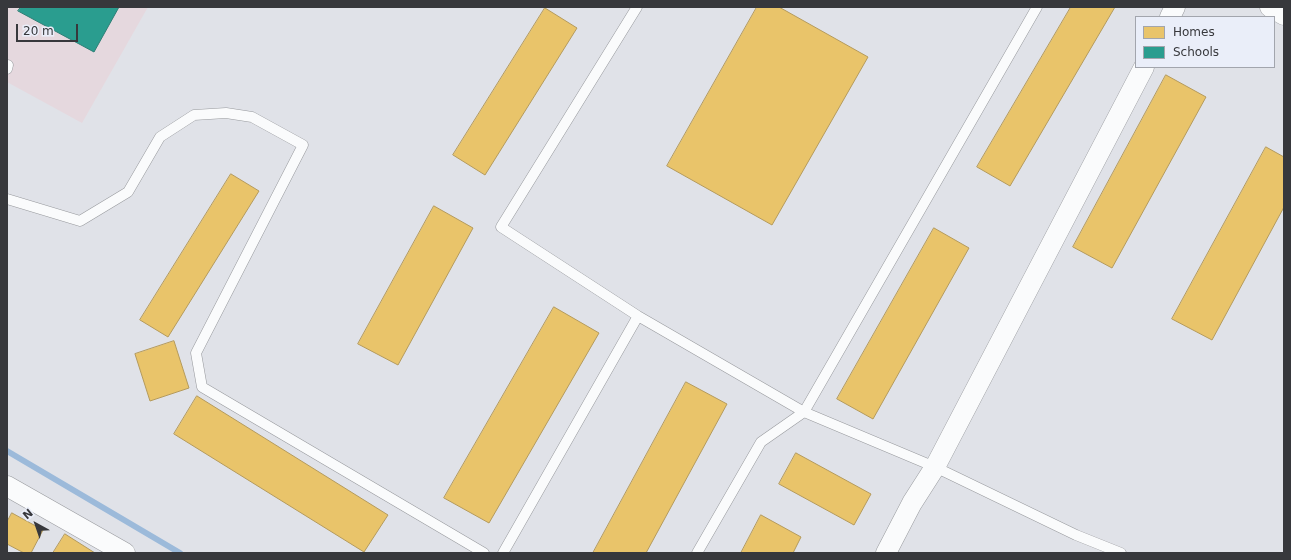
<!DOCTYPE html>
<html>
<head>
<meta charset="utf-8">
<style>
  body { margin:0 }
  #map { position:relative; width:1291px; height:560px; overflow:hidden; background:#e0e2e8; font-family:"DejaVu Sans",sans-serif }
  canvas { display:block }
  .frame { position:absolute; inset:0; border:8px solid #37383c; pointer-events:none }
  .legend { position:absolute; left:1135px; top:16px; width:140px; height:52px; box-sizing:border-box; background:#eaeef9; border:1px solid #a2a5ad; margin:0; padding:5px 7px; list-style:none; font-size:12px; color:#37383c }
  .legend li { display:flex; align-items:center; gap:8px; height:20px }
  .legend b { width:20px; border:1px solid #a2a5ad }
  .north { position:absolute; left:16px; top:504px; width:40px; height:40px; -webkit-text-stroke:3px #eaeef9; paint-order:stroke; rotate:320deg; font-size:11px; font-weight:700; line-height:16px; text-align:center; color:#37383c }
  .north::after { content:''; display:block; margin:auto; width:14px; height:18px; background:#37383c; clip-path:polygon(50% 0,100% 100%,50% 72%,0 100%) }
  .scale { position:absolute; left:16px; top:24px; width:62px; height:18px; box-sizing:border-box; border:2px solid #37383c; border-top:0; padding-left:5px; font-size:12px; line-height:14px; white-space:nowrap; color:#37383c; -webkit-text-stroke:3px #eaeef9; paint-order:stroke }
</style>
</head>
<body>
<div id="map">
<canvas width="1291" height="560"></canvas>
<div class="frame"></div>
<ul class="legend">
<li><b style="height:11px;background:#e9c46a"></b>Homes</li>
<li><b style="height:11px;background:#2a9d8f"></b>Schools</li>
</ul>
<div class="north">N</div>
<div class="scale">20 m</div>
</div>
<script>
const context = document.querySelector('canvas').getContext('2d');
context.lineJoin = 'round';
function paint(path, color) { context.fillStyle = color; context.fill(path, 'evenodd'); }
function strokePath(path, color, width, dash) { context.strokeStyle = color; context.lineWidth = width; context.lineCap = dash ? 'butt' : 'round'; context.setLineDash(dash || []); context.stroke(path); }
const education = new Path2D(`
  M7 7H148L82 123 7 82Z`);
const homes = new Path2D(`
  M757 7H779L868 57 772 225 667 166Z
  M1071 7H1115L1010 186 977 167Z
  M545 8 577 28 485 175 453 155Z
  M1166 75 1206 97 1112 268 1073 247Z
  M1266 147 1284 157V207L1212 340 1172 319Z
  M231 174 259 191 168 337 140 320Z
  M434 206 473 228 398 365 358 344Z
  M934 228 969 248 873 419 837 399Z
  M554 307 599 333 489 523 444 498Z
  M174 341 189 388 150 401 135 354Z
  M686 382 727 404 646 553H593Z
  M197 396 388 515 364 552 174 434Z
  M796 453 871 494 854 525 779 484Z
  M12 513 43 530 31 553H24L7 544V522Z
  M761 515 801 537 793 553H741Z
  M65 534 95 553H53Z`);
const schools = new Path2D(`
  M21 7H119L94 52 18 11Z`);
const stream = new Path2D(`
  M7 451 180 553`);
const lane = new Path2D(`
  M637 7 501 227 638 316 804 412 935 467 1076 535 1121 553
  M7 69 8 65
  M7 199 80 221 128 192 160 137 194 115 226 113 252 117 303 145 196 353 202 387 484 553
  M503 553 638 316
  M697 553 761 442 804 412 1037 7`);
const street = new Path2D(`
  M1270 7 1284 15
  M1170 17 1175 7
  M7 486 125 553
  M886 553 912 503 935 467 1144 67`);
paint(education, '#e5d8de');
paint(homes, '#e9c46a');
strokePath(homes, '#b49a5c', 1);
paint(schools, '#2a9d8f');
strokePath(schools, '#2e7f76', 1);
strokePath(stream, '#9cbada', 6);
strokePath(lane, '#97999d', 11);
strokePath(street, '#97999d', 21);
strokePath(lane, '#fafbfc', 10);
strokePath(street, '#fafbfc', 20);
</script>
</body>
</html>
